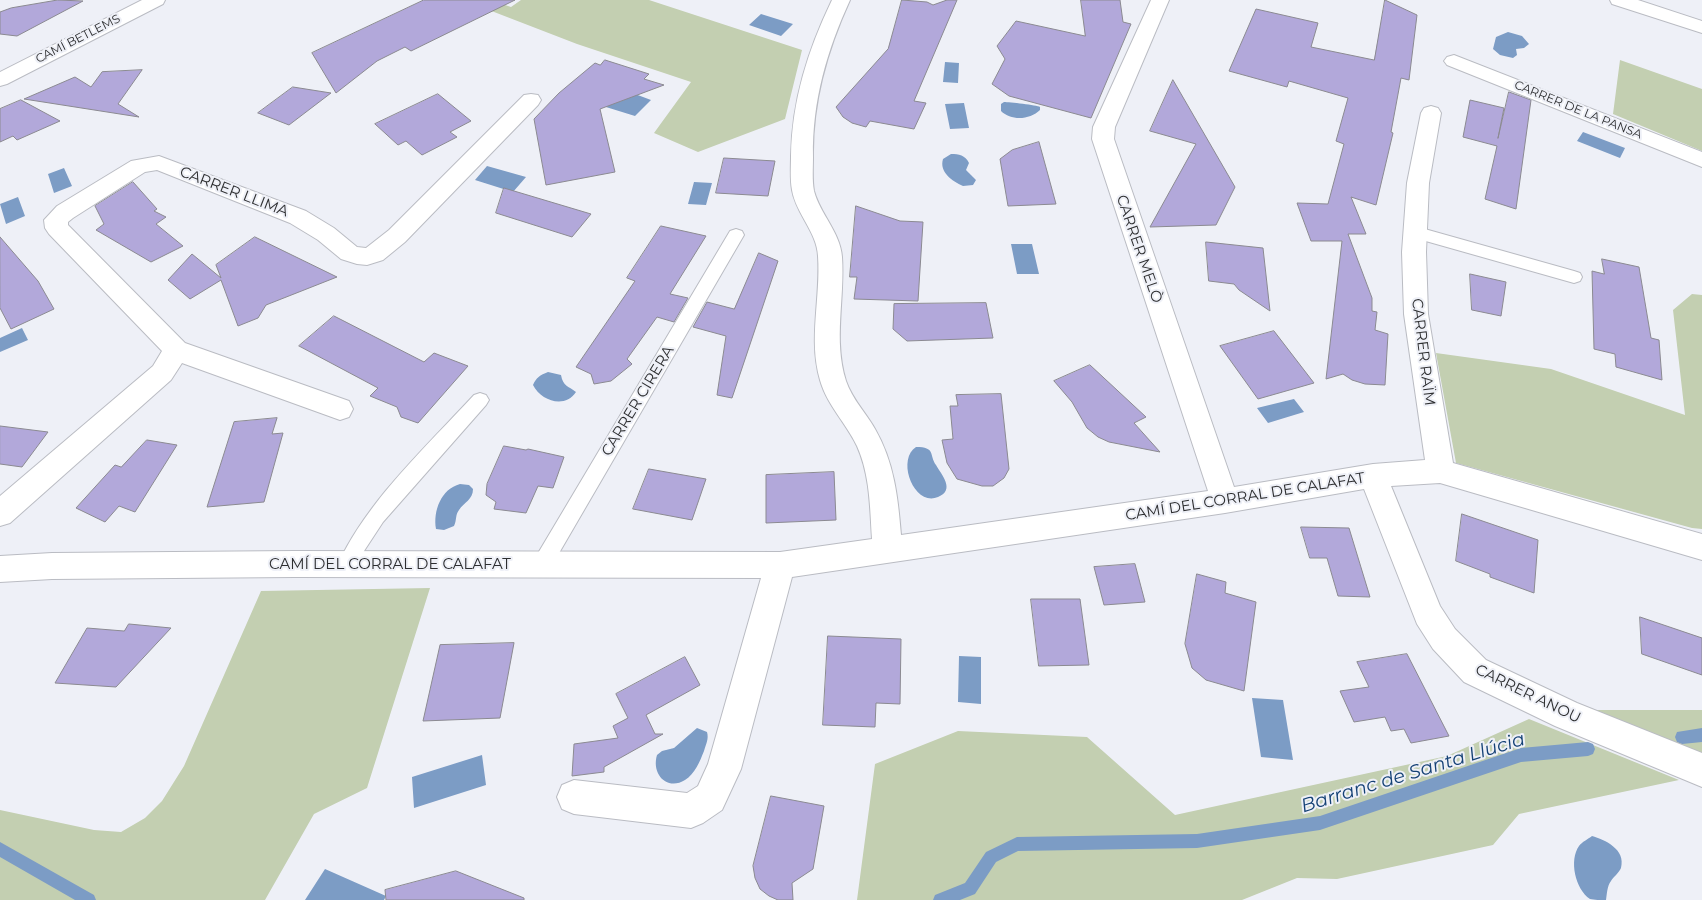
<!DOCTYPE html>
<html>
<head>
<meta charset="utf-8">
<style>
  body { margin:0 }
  canvas { display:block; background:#eef0f7 }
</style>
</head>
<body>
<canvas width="1702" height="900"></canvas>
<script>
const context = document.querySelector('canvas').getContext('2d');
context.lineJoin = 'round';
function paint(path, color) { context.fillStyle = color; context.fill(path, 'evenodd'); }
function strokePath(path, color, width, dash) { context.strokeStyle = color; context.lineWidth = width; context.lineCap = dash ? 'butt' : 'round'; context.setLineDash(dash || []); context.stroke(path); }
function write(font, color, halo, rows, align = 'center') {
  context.font = font + ' Montserrat,sans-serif'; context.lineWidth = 4; context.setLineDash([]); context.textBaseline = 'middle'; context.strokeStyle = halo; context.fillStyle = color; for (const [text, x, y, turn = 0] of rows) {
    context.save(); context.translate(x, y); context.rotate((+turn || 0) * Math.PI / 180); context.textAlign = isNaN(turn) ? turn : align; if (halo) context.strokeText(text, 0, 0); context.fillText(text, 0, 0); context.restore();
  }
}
const green = new Path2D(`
  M463 0H490L511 7 521 0H649L802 50 785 119 698 152 654 133 691 82 577 44Z
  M1620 60 1702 89V151L1613 114Z
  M1692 294 1702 295V529L1692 528 1456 463 1436 353 1551 369 1685 415 1673 310Z
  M430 588 367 788 314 814 265 900H0V810L94 830 121 832 145 818 162 801 184 766 261 591Z
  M1595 710H1702V753L1691 749Z
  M1529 719 1679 780 1519 814 1493 845 1337 879 1297 878 1242 900H857L875 764 958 731 1087 737 1175 815 1447 756Z`);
const water = new Path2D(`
  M761 14 793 24 781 36 749 25Z
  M1508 32 1522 36 1529 44 1524 48 1516 49 1517 55 1513 58 1500 55 1493 49 1496 37Z
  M945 62 959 63 958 83 943 82Z
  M635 94 651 100 635 116 593 103Z
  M1004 102C1009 102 1037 105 1040 107V110C1030 120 1011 121 1001 111V104Z
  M964 103 969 128 950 129 945 104Z
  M1583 132 1625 148 1620 158 1577 141Z
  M951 154C959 154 965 155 969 163L966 170 976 180 973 185 963 186C952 181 939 172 943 159Z
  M487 166 526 177 513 192 475 180Z
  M64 168 72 186 54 193 48 174Z
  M694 182 712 183 706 205 688 204Z
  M18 197 25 216 6 224 0 204Z
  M1011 244H1032L1039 274H1017Z
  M22 328 28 340 0 352V338Z
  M548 372 561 375C563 386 568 386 576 392 565 409 541 401 533 385 536 378 540 375 548 372Z
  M1294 399 1304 412 1268 423 1257 408Z
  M916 447C936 447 929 455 936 465 941 474 956 490 938 497 914 507 896 460 916 447Z
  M460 484 469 485 473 489C473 500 464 502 459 510 455 515 457 520 454 526L444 530 436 529C433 511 441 489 460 484Z
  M959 656 981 657V704L958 702Z
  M1252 698 1283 700 1293 760 1261 757Z
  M697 728 707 732C709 739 706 744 704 751 700 761 695 774 685 780 668 791 651 775 657 755L662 751 674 748Z
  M482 755 486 785 414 808 412 777Z
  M1592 836C1605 840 1626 849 1621 868 1619 873 1613 877 1611 881 1607 886 1607 894 1606 900 1601 900 1594 900 1590 899 1575 889 1569 860 1579 846 1582 842 1588 839 1592 836Z
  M325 869 386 896 384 900H305Z`);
const stream = new Path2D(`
  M1702 728V742L1682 744 1677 742 1675 737 1677 732Z
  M1588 742 1593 744 1595 749 1593 754 1588 756 1521 762 1320 830 1197 848 1018 851 996 862 975 894 960 900H933L935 895 965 883 986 852 1017 837 1197 834 1320 816 1521 748Z
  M0 842 94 895 96 900H75L0 857Z`);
const building = new Path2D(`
  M58 0 83 1 17 36 0 34V12L11 8Z
  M424 0H515L411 51 405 47 377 61 336 93 312 53Z
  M902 0 927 2 933 5 947 0H957L914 101 926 103 914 129 870 121 866 127 852 123 843 117 836 107 888 49Z
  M1081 0H1120L1123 22 1131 24 1091 118 1009 96 992 84 1005 59 997 46 1016 21 1085 36Z
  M1385 0 1417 15 1409 80 1401 78 1391 132 1393 133 1376 205 1351 197 1366 234H1348L1372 298V311L1377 312 1375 330 1388 334 1385 385 1365 384 1352 380 1343 374 1326 379 1342 241H1311L1297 203 1328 204 1344 144 1336 141 1348 98 1289 81 1287 87 1229 71 1256 9 1318 23 1311 47 1374 60Z
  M605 60 649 74 644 79 664 85 600 109 615 172 546 185 534 119 559 93 595 63 600 65Z
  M142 70 118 104 139 117 24 99 75 77 91 87 102 72Z
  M1173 80 1235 187 1216 225 1150 227 1196 144 1150 131Z
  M293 87 331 93 289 125 258 113Z
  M1509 92 1531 100 1516 209 1485 199 1497 146 1463 137 1470 100 1504 108 1498 138Z
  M438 94 471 121 450 132 457 137 422 155 406 141 398 145 375 124Z
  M21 100 60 121 17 140 13 136 0 142V109Z
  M1039 142 1056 204 1008 206 1000 159 1012 150Z
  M724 158 775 161 768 196 716 193Z
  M133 182 157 209 154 211 166 217 156 224 183 246 151 262 96 230 104 224 95 206Z
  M504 188 591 214 572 237 496 213Z
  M856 206 900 221 923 222 918 301 854 299 857 277H850Z
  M661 226 706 236 670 294 688 298 674 322 657 317 627 359 632 364 611 381 594 384 591 374 576 367 635 281 627 278Z
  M0 237 38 281 54 309 11 329 0 308Z
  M255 237 337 277 266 305 258 318 238 326 221 280 190 299 168 280 192 254 221 278 216 265Z
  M1206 242 1263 248 1270 311 1239 290 1234 284 1209 281Z
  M759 253 778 261 732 398 717 395 726 336 693 327 707 302 734 309Z
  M1602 259 1639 267 1651 338 1659 340 1662 380 1616 367 1615 354 1594 349 1592 271 1604 274Z
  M1470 274 1506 282 1501 316 1472 310Z
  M986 303 993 338 907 341 893 329 894 304Z
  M334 316 424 362 434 353 468 366 418 423 401 417 397 407 370 396 378 388 299 346Z
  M1274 331 1314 383 1258 399 1220 346Z
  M1090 365 1146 417 1134 423 1160 452 1109 442 1098 437 1087 428 1072 402 1054 381Z
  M1001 394 1009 469 1004 478 993 486H982L957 479 947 463 942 440 953 439 950 406H958L956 395Z
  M277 418 272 434 283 433 264 502 207 507 234 422Z
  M0 426 48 432 22 467 0 464Z
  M147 440 177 445 135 512 119 506 105 522 76 508 115 465 121 467Z
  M504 446 526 450 528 449 564 457 553 488 538 486 526 513 494 509 496 502 486 495 487 484Z
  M649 469 706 479 692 520 633 509Z
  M834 472 836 520 766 523V475Z
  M1462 514 1538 540 1534 593 1490 577V574L1456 561Z
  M1301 527 1349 528 1370 597 1338 596 1327 558H1310Z
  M1135 564 1145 602 1104 605 1094 567Z
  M1197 574 1226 582 1225 593 1256 602 1244 691 1206 680 1192 668 1185 644Z
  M1031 599H1080L1089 665 1039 666Z
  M1640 617 1702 638V675L1642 654Z
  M129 624 171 628 116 687 55 683 87 628 124 631Z
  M828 636 901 639 900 704 876 703 875 727 823 725Z
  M514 643 500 718 423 721 440 645Z
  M1407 654 1449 736 1411 743 1404 729 1391 731 1385 717 1354 722 1340 691 1369 687 1357 662Z
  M685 657 700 685 646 715 655 734H663L604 767V772L572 776 574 744 618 738 613 726 628 718 616 694Z
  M771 796 824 806 813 869 792 883 793 900H778L769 896 760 889 755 878 753 866Z
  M456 871 524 898V900H386L385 890Z`);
const service = new Path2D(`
  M1414 226 1574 271 1580 273 1582 277 1580 281 1574 283 1408 236 1406 232 1408 228Z
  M736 229 742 231 744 235 548 572 541 575 534 572 531 566 534 560 730 231Z
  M480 393 486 395 489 400 486 405 383 522 364 551 355 570 348 573 341 570 338 564C368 500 426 447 474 395Z`);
const minor = new Path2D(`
  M142 0H165L163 4 7 84 0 86V72Z
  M832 0H850C827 50 812 101 813 157 813 168 812 180 814 191 820 214 840 232 842 257 845 298 833 340 846 381 852 399 866 413 875 429 894 462 898 497 901 535L1208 491 1092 139 1093 127 1151 0H1169L1115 127 1114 139 1234 487 1373 464 1425 460 1404 314 1402 252 1407 183 1421 113 1424 108 1431 106 1438 108 1441 113 1429 183 1426 252 1428 314 1453 463 1702 534V560L1440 483 1391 486 1440 606 1455 629 1486 660 1577 703 1702 753V787L1555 726 1464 682 1433 649 1417 624 1364 489 1225 513 792 577 741 769 722 810 703 823 691 828 574 814 562 809 557 797 562 785 574 780 687 793 698 786 708 764 761 578 295 577 52 579 0 582V556L52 553 295 551 780 552 872 539C870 507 870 475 857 446 846 423 827 405 820 380 808 339 821 298 818 256 817 232 796 214 792 190 790 179 791 167 791 156 792 100 808 50 832 0Z
  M1610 0H1638L1702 21V33L1612 4Z
  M1454 55 1702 152V167L1447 65 1444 61 1447 57Z
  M531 94 538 95 541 100 538 105 405 242 383 260 367 265 357 264 341 259 318 240 290 223 157 170 145 172 73 218 68 222V225L185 343 349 401 353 409 349 417 340 420 182 363 171 380 10 523 0 526V496L153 366 162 351 49 234 45 228 44 220 57 206 131 161 159 156 306 211 334 228 357 247 366 248 389 230 524 95Z`);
const farStreetnames = [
  ["CAMÍ BETLEMS",78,39,-27],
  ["CARRER DE LA PANSA",1578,110,22]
];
const streetNames = [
  ["CARRER LLIMA",234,192,21],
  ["CARRER MELÒ",1139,249,71],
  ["CARRER RAÏM",1423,352,83],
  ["CARRER CIRERA",638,401,-59],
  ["CAMÍ DEL CORRAL DE CALAFAT",1245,497,-9],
  ["CAMÍ DEL CORRAL DE CALAFAT",390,565],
  ["CARRER ANOU",1528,694,26]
];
const nearWaternames = [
  ["Barranc de Santa Llúcia",1413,773,-17]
];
paint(green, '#c3cfb1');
paint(water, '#7c9cc5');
paint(stream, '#7c9cc5');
paint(building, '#b2a8da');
strokePath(building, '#8b8a91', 1);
strokePath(service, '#babcc3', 2);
strokePath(minor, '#babcc3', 2);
paint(service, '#fff');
paint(minor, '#fff');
write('12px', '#2d2e30', '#eef0f7', farStreetnames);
write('15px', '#2d2e30', '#eef0f7', streetNames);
write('italic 19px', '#144175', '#eef0f7', nearWaternames);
</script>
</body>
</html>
